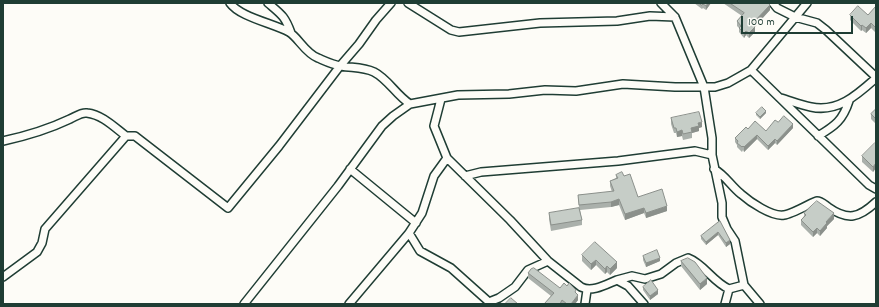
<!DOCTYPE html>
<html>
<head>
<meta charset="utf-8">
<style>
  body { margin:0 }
  #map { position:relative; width:879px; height:307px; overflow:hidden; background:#fdfcf7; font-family:Dekko,sans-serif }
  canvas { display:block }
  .frame { position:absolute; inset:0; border:4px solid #1f3d34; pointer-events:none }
  .scale { position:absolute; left:741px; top:16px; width:112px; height:18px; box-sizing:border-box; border:2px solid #1f3d34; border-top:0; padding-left:5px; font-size:12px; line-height:14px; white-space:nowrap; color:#1f3d34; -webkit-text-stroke:3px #fdfcf7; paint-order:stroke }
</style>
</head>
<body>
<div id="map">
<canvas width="879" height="307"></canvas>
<div class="frame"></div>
<div class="scale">100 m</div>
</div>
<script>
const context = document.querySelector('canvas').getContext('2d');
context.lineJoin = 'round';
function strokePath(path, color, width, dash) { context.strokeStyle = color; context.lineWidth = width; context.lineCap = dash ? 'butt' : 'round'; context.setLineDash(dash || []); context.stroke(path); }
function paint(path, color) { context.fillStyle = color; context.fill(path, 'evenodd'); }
const minor = new Path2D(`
  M230 3C240 17 272 23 289 32 298 37 305 53 318 58 325 61 333 65 341 66 352 68 363 67 374 72 388 79 396 95 410 104L458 95 509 94 545 90 576 91 623 84 675 87H715L728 83 751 70 807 3
  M268 3C281 14 285 16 291 33
  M408 3 451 30 459 32 540 23 617 21 650 16 675 17
  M661 3 675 17 704 87 712 138V155L722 203V217L727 229 735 241 744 285 760 304
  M773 3 777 8 795 17 817 23 826 30 876 77
  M751 70 869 185 876 189
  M781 98C791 101 801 105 811 107 838 113 858 94 876 78
  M441 99 434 126 447 158 510 220 548 261 581 287C592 293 607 284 617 280L628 286 644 304
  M818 136C835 126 843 120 849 101
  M3 141C26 136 49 129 70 119 75 117 81 112 87 113 103 115 114 127 126 136
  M350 169 416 223
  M714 169C725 175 731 186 741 194 750 202 772 217 784 215 793 214 814 201 817 201 821 201 825 205 828 207 848 221 859 218 876 202
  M465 176 481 172 618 161 695 151 712 155
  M409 233 420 251 451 268 489 302 499 298 515 287 528 270 548 261
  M3 277 37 252 42 243 45 229 126 136H135L228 208 279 146 340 66 359 44 376 20 391 3
  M617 280 632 276 645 279 661 274 676 263 688 258C704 264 713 282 729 289
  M244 304 338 186 382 126 393 116 410 104
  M349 304 409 233 422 213 434 176 447 158
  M585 304 587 290
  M725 304 729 289 744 285`);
const wall = new Path2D(`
  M694 3H711L706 10 703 8 702 9Z
  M723 3H768L770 10 755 27V32L749 38 746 35 744 38 739 32V28L737 26V21L742 16Z
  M876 6V33L871 28 866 33 862 30 861 31 850 20V15H868Z
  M876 109V124L871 119V114Z
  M756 113H766L760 119 756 115Z
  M671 118 702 127 699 128V131L692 133V138L683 140 682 136 677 137 676 133H674L671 124Z
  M778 122 793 128 777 145 775 143 768 150 757 139 744 152 743 150 742 152 737 147V145L735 142V138L766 131Z
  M876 144V168L873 172 862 162V156Z
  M616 175 624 176 638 197 667 211 646 218 644 213 625 220 619 205 611 207 580 210 582 220V225L551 231 549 219V213L579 208 578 195 612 192 610 186V181L616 178Z
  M804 213 834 219 827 226V228L820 236 817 233 813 237 801 225V220L804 216Z
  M720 221 730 244 726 247 718 235 706 245 701 239V236Z
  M582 255 617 268 610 275 607 272 605 274 596 265 591 270 582 261Z
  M643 256 660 261 646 267 643 260Z
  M681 261 707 284 700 290 681 266Z
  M528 273 560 288 576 294 578 300 575 304H544L551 296 528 278Z
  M643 287 658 294 650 300 643 290Z`);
const shadedWall = new Path2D(`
  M708 3H711L706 10V6Z
  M770 5V10L752 29V24Z
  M871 23V28L866 33V28Z
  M862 25V30L861 31V26Z
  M755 27V32L749 38V33Z
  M746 31V35L744 38V33Z
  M766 111V113L760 119V117Z
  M702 122V127L699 128V131L692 133 691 128 698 123Z
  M793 124V128L777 145V141Z
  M682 130V136L677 137V132Z
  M757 135V139L744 152V147Z
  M775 139V143L768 150V146Z
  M876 163V168L873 172V167Z
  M619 199V205L611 207V202Z
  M667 206V211L646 218V213Z
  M644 208V213L625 220V214Z
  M834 213V219L827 226V228L820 236V231L826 222Z
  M817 228V233L813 237V232Z
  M718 232V235L706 245V242Z
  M730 240V244L726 247V243Z
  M660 258V261L646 267V263Z
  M596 260V265L591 270V264Z
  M617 262V268L610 275V269Z
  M607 266V272L605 274V269Z
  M707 278V284L700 290V284Z
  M658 290V294L650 300V296Z
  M578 295V300L575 304H571Z`);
const building = new Path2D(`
  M699 3H708L706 6 703 4 702 5Z
  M730 3H768L770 5 752 24 755 27 749 33 746 31 744 33 739 28 741 26 737 21 744 13Z
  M858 6 868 15 876 6V28L871 23 866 28 862 25 861 26 850 15Z
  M762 107 766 111 760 117 756 113Z
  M876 109V119L871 114Z
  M699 112 702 122 698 123 699 126 691 128 692 132 683 134 682 130 677 132 676 128H674L671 118Z
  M784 116 793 124 777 141 775 139 768 146 757 135 744 147 743 146 742 147 737 143 738 141 735 138 746 127 748 129 755 121 766 131 775 120 778 122Z
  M875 143 876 144V163L873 167 862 156Z
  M622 172 624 176 630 174 638 197 662 189 667 206 646 213 644 208 625 214 619 199 611 202 579 205 578 195 614 191 610 181 618 178 616 175Z
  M817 201 834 213 826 222 827 223 820 231 817 228 813 232 801 220 806 215 804 213Z
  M579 208 582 220 551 225 549 213Z
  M720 221 730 240 726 243 718 232 706 242 701 236Z
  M595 242 617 262 610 269 607 266 605 269 596 260 591 264 582 255Z
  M657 250 660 258 646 263 643 256Z
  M688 258 695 262 707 278 700 284 681 261Z
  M534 268 560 288 564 283 567 286 569 283 576 290 575 292 578 295 571 304H567L562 300 560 304H544L554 293 528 273 531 269Z
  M651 280 658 290 650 296 643 287Z
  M511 298 518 304H505Z`);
strokePath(minor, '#1f3d34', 10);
strokePath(minor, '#fdfcf7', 7);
paint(wall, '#aab0ab');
paint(shadedWall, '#8b908b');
paint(building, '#c6cdc7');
strokePath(building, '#8b908b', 1);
</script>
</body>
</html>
